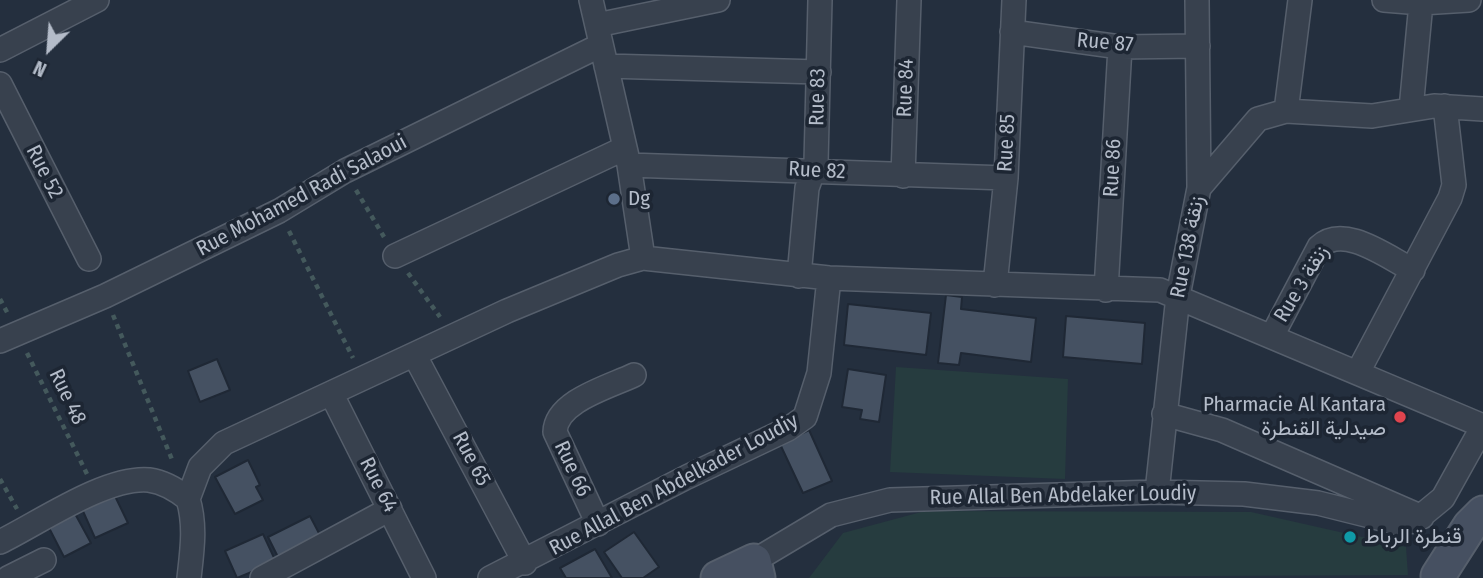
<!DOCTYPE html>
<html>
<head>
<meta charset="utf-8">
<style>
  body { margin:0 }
  #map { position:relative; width:1483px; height:578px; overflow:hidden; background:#242f3e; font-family:"Fira Sans Condensed",sans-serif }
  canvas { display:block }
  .north { position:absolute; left:14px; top:14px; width:70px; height:70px; -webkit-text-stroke:5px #1d2633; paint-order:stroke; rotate:205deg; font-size:19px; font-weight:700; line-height:28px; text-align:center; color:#b4bcc9 }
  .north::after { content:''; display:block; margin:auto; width:24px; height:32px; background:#b4bcc9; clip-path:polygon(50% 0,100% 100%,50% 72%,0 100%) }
</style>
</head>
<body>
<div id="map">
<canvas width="1483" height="578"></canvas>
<div class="north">N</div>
</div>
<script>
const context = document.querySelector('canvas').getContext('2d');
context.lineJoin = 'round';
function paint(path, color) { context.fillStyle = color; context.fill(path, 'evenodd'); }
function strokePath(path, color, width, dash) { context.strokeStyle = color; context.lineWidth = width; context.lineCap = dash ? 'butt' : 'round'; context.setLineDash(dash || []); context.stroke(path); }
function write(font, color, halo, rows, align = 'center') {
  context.font = font + ' "Fira Sans Condensed",Vazirmatn,sans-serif'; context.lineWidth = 7; context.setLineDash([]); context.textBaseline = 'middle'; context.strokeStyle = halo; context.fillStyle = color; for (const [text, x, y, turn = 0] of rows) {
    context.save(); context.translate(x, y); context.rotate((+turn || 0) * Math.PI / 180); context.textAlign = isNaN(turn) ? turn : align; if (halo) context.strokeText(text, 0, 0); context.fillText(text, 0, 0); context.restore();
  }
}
const green = new Path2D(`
  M896 367 1068 379 1065 479 890 472Z
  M925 511 1251 512 1406 547 1408 575 809 578 843 533Z`);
const building = new Path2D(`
  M946 295 962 297 961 309 1036 318 1031 362 961 353 959 365 938 363Z
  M848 304 931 313 926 355 844 345Z
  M1066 316 1145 323 1142 364 1063 357Z
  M217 359 230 390 200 402 188 371Z
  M848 369 886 375 879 422 860 419 862 410 842 407Z
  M809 430 832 481 803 493 780 444Z
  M248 460 260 485 256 487 263 500 235 514 215 477Z
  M114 494 128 523 95 538 82 509Z
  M73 510 91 543 64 557 47 524Z
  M310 516 322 539 280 561 268 537Z
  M634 532 659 567 643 578H622L604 552Z
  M263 534 276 562 237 578 225 551Z
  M595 549 612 578H566L560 568Z`);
const path = new Path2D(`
  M356 190 384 237
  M289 231 353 358
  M408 273 440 317
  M0 299 8 314
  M113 315 173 462
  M27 353 87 474
  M0 479 17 509`);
const street = new Path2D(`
  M591 0 629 165 643 258
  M1384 0 1421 3
  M597 25 718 0
  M1012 32 1120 47 1198 46
  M0 50 97 0
  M606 66 819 72
  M0 84 89 259
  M1411 109 1421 3 1469 0
  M1286 111 1300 0
  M629 165 1006 178
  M903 176 909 0
  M1199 188 1258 119 1286 111 1372 116 1434 106 1483 109
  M395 256 625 148
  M799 276 807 188 816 163 820 0
  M995 285 1006 178 1014 0
  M1106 290 1120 47
  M1272 336 1319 247C1344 223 1388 258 1413 270
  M0 341 105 296 279 211 345 171 601 45
  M415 356 525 563
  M1358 372 1450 198 1454 185 1445 106
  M331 393 424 578
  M1164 414 1222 430 1422 517
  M1157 492 1178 296 1199 188 1197 0
  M188 499C196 525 192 551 189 578
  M598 524 555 432C556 401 609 387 634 375
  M0 542C39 523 106 476 149 480 164 482 177 490 188 499L200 467 224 443 507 311 618 265 643 258 829 278 1160 290 1483 426
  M754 561 831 515 890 500 1157 492 1244 494 1318 503 1398 523 1415 521 1443 498 1483 426
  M8 578 44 560
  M262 578 390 509
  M490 578 687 477 788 429 805 417 819 373 829 278`);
const secondary = new Path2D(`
  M1438 576 1470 526 1483 513
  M718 578 754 561 758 578`);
const markers = [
  [614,199,7,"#5c6f8a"],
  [1400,417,7,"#e0444e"],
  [1350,537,7,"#0f9aa8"]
];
const streetNames = [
  ["Rue 87",1105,43,5],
  ["Rue 84",906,88,-88],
  ["Rue 83",818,97,-89],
  ["Rue 85",1007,143,-87],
  ["Rue 86",1113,168,-87],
  ["Rue 82",817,171,3],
  ["Rue 52",44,172,63],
  ["Rue Mohamed Radi Salaoui",302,196,-28],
  ["Rue 138 زنقة",1188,247,-79],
  ["Rue 3 زنقة",1302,284,-59],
  ["Rue 48",67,397,64],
  ["Rue 65",471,459,62],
  ["Rue 66",572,469,65],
  ["Rue 64",378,485,63],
  ["Rue Allal Ben Abdelkader Loudiy",674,485,-28],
  ["Rue Allal Ben Abdelaker Loudiy",1063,496,-1]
];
const poiNames = [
  ["Dg",628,199],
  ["Pharmacie Al Kantara",1386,405,"right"],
  ["صيدلية القنطرة",1386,429,"right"],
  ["قنطرة الرباط",1364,537]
];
paint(green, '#263c3f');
paint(building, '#455162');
strokePath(building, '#1f2835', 2);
strokePath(street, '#565f6c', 26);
strokePath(secondary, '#565f6c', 37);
strokePath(path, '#44595c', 4.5, [5, 5]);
strokePath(street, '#38414e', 23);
strokePath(secondary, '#465061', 33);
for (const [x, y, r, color] of markers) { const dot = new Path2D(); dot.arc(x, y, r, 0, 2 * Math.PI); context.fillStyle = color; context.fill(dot); strokePath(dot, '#1d2633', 2.5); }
write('21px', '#b4bcc9', '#1d2633', streetNames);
write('21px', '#b4bcc9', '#1d2633', poiNames, 'left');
</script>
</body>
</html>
